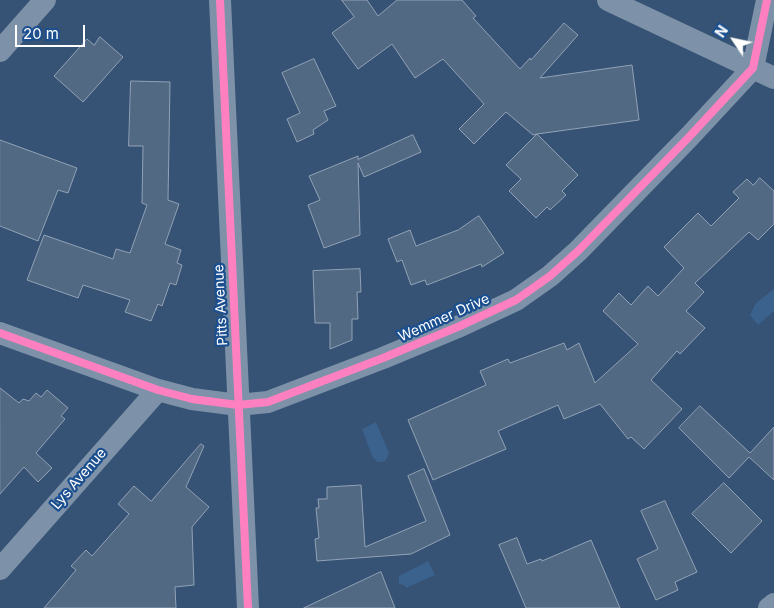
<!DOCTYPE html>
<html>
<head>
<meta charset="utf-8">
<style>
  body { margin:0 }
  #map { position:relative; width:774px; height:608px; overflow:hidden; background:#365274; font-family:Inter,sans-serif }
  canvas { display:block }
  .north { position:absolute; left:709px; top:15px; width:50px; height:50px; -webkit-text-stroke:4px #1b4f8f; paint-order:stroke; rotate:304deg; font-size:14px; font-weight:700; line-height:20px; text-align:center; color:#fff }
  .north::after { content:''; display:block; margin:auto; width:18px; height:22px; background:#fff; clip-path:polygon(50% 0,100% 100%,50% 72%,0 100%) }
  .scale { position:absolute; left:15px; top:25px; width:70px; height:22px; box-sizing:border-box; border:2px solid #fff; border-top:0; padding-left:6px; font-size:15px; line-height:18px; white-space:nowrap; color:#fff; -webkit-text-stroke:4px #1b4f8f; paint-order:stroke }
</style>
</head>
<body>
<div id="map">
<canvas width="774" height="608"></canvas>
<div class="north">N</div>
<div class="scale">20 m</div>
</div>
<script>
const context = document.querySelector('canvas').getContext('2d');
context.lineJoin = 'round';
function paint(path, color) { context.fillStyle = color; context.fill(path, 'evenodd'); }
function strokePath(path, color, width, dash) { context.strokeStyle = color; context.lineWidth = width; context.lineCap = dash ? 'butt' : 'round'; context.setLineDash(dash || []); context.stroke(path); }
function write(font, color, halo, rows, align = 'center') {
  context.font = font + ' Inter,sans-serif'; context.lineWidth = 4.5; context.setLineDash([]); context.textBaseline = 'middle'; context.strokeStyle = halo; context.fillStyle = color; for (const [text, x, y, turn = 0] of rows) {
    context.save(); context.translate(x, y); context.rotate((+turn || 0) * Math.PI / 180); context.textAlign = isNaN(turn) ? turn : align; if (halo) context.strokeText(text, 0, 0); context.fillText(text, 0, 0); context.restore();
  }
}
const water = new Path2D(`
  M774 289V311L758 325 750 315 756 303Z
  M376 422 389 453C387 460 385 463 377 462L372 456 362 429Z
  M428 561 435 575 406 588 404 585 399 584V576Z`);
const building = new Path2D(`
  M342 0H367L378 16 397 0H462L476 16 473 18 520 69 530 58 531 60 564 23 578 35 540 78 632 65 639 120 537 134 578 175 562 191 566 195 550 210 547 207 536 218 509 191 521 179 506 165 537 134 533 135 506 112 474 144 459 129 484 104 443 59 415 78 392 44 358 69 332 33 354 17Z
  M100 37 123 57 83 102 54 76 87 39 94 45Z
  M314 59 336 106 324 111 328 120 313 130 314 134 297 142 287 119 300 113 282 73Z
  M131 81 170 82 168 200 179 204 165 244 181 250 177 263 182 265 176 285 170 283 162 306 158 304 151 321 125 312 130 300 83 285 78 298 27 280 44 235 113 259 116 249 130 253 147 205 142 203 143 146H129Z
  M413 135 421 152 364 177 358 163 360 235 324 248 308 205 320 200 309 176 358 156V159Z
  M0 140 77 168 68 193 58 190 38 241 0 226Z
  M760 178 774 191V224L758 240 749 232 695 283 704 292 686 311 705 328 680 354 677 351 651 380 682 409 644 449 631 437 628 439 600 404 564 419 558 405 498 431 506 449 433 480 408 420 486 385 480 371 508 359 510 363 564 343 567 350 579 343 595 383 638 344 603 311 619 293 631 305 648 286 658 296 684 268 664 247 698 213 711 226 739 198 733 192 747 179 753 185Z
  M479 216 504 253 482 267 481 264 427 285 425 280 411 285 402 260 397 262 388 239 410 230 416 246 458 230Z
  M360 269 361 292H357L358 319H352V340L330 349V323H315L313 271Z
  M0 388 19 403 23 399 29 401 36 393 41 397 47 390 68 408 61 416 65 419 36 453 52 468 38 482 24 467 0 494Z
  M700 406 750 453 774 427V480L749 457 729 478 679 428Z
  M201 444 204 446 186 487 209 507 192 527 194 585 175 587 176 608H44L76 570 71 566 86 550 92 556 129 514 118 504 134 486 151 501Z
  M424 469 450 535 411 554 317 561 315 539 319 538 316 508H319L318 499H327V487L361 485 365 547 426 521 408 476Z
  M724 483 762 521 731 553 692 514Z
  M665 501 697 572 675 582 678 590 656 600 637 559 658 549 641 511Z
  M517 538 527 564 541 559 542 561 591 540 620 608H526L499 545Z
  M381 572 395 608H304Z`);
const street = new Path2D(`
  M220 0 248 608
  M608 0 774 78
  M0 51 45 0
  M0 333 158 390 192 399 238 405 268 402 383 358 460 326 516 300 550 276 578 251 689 137 753 68 767 0
  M0 569 158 390
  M769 608 774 604`);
const cycleway = new Path2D(`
  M220 0 248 608
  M0 333 158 390 192 399 238 405 268 402 383 358 460 326 516 300 550 276 578 251 689 137 753 68 767 0`);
const streetNames = [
  ["Pitts Avenue",221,305,-93],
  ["Wemmer Drive",444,318,-24],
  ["Lys Avenue",79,479,-49]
];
paint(water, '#3b618d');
paint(building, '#526984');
strokePath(building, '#92a2b6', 1);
strokePath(street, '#7d92a8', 22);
strokePath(cycleway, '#ff80c0', 8);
write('14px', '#fff', '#1b4f8f', streetNames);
</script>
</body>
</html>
